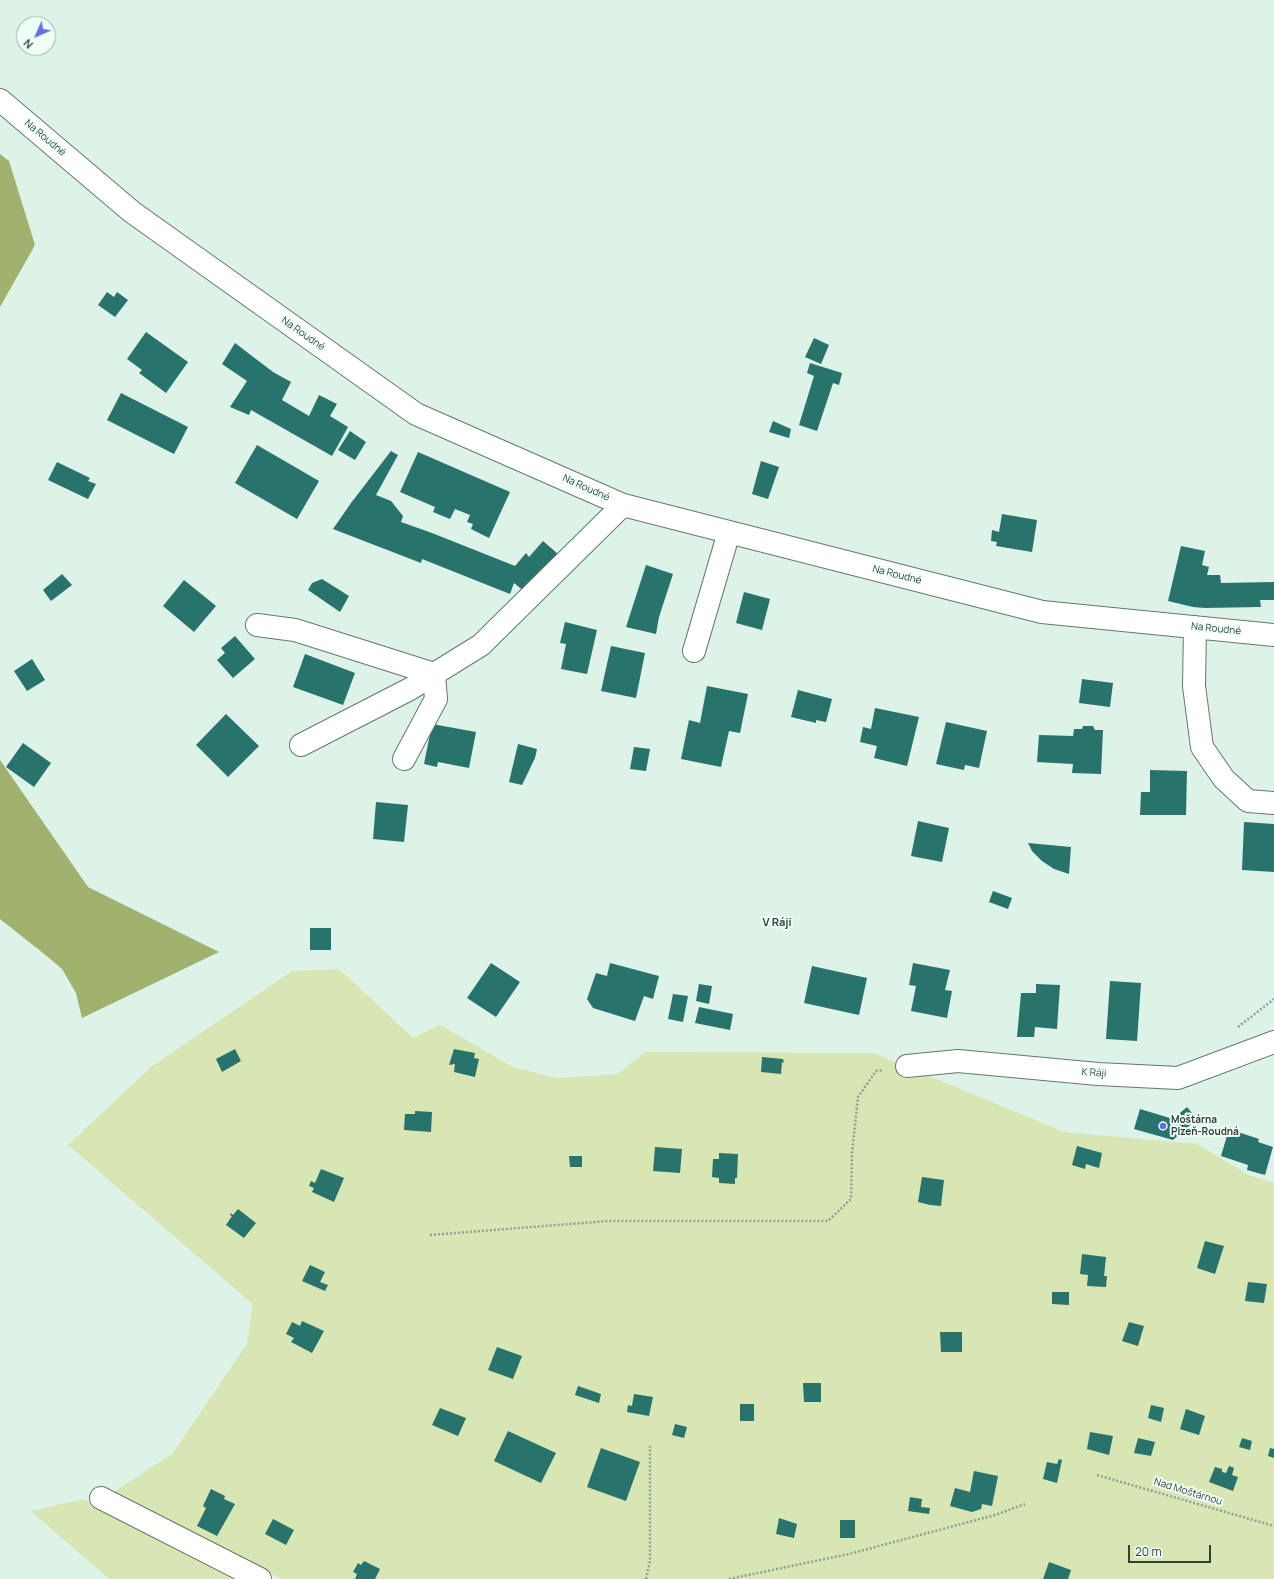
<!DOCTYPE html>
<html>
<head>
<meta charset="utf-8">
<style>
  body { margin:0 }
  #map { position:relative; width:1274px; height:1579px; overflow:hidden; background:#ddf3e8; font-family:Manrope,sans-serif }
  canvas { display:block }
  .north { position:absolute; left:16px; top:16px; width:40px; height:40px; box-sizing:border-box; background:#eefff6; border:1px solid #a4b2aa; border-radius:50%; rotate:225deg; font-size:11px; font-weight:700; line-height:16px; text-align:center; color:#353e39 }
  .north::after { content:''; display:block; margin:auto; width:14px; height:18px; background:#626ee6; clip-path:polygon(50% 0,100% 100%,50% 72%,0 100%) }
  .scale { position:absolute; left:1128px; top:1545px; width:83px; height:18px; box-sizing:border-box; border:2px solid #353e39; border-top:0; padding-left:5px; font-size:12px; line-height:14px; white-space:nowrap; color:#353e39; -webkit-text-stroke:3px #eefff6; paint-order:stroke }
</style>
</head>
<body>
<div id="map">
<canvas width="1274" height="1579"></canvas>
<div class="north">N</div>
<div class="scale">20 m</div>
</div>
<script>
const context = document.querySelector('canvas').getContext('2d');
context.lineJoin = 'round';
function paint(path, color) { context.fillStyle = color; context.fill(path, 'evenodd'); }
function strokePath(path, color, width, dash) { context.strokeStyle = color; context.lineWidth = width; context.lineCap = dash ? 'butt' : 'round'; context.setLineDash(dash || []); context.stroke(path); }
function write(font, color, halo, rows, align = 'center') {
  context.font = font + ' Manrope,sans-serif'; context.lineWidth = 4; context.setLineDash([]); context.textBaseline = 'middle'; context.strokeStyle = halo; context.fillStyle = color; for (const [text, x, y, turn = 0] of rows) {
    context.save(); context.translate(x, y); context.rotate((+turn || 0) * Math.PI / 180); context.textAlign = isNaN(turn) ? turn : align; if (halo) context.strokeText(text, 0, 0); context.fillText(text, 0, 0); context.restore();
  }
}
const green = new Path2D(`
  M339 969 413 1038 440 1025 513 1067 557 1078 618 1074 645 1052 874 1053 1064 1132 1197 1144 1249 1175 1274 1183V1579H281L112 1493 172 1454 247 1344 253 1304 68 1145 151 1067 292 971Z
  M84 1499 243 1579H109L31 1511Z`);
const forest = new Path2D(`
  M0 154 9 161 35 245 0 307Z
  M0 760 88 887 219 952 82 1018 76 993 62 969 43 953 0 919Z`);
const building = new Path2D(`
  M107 292 114 297 117 292 128 300 115 317 98 305Z
  M146 332 188 362 166 393 139 373 142 370 127 359Z
  M814 338 829 345 821 364 805 357Z
  M235 343 273 372 291 382 282 400 309 416 319 395 337 404 330 416 348 427 332 456 251 410 249 415 230 407 247 381 222 364Z
  M810 363 842 373 839 385 833 383 817 431 799 425 814 376 807 373Z
  M121 393 188 427 174 454 107 420Z
  M773 421 791 429 789 438 769 432Z
  M350 431 366 442 355 460 338 450Z
  M257 445 319 481 297 519 235 483Z
  M391 451 398 455 376 495 391 501 403 516 401 522 432 533 515 566 526 553 529 557 543 541 558 554 524 591 514 583 510 594 422 559 421 563 333 529 351 503Z
  M418 452 510 492 489 538 471 529 473 524 467 522 470 515 455 509 450 519 433 512 435 507 400 492Z
  M761 461 779 467 768 499 752 494Z
  M57 462 90 478 88 481 96 484 88 499 48 480Z
  M1002 514 1037 520 1032 552 996 546 997 542 991 541 992 530 999 532Z
  M1181 546 1205 551 1202 565 1209 567 1207 575H1220L1221 583 1274 582V600H1260L1261 607 1205 608 1193 607 1168 601Z
  M646 565 673 574 659 617 656 634 626 627Z
  M62 574 72 585 51 601 43 590Z
  M322 579 349 596 340 612 308 590 312 583Z
  M184 580 216 606 194 632 163 606Z
  M744 592 770 599 762 630 736 623Z
  M565 622 597 630 587 674 561 669 566 644 560 643Z
  M235 636 255 659 233 678 217 660 225 653 221 648Z
  M611 646 645 653 636 698 601 691Z
  M305 654 355 673 343 705 293 687Z
  M32 659 45 680 27 691 14 671Z
  M1082 679 1113 683 1110 707 1079 703Z
  M707 686 748 694 740 733 729 731 721 767 681 759 689 720 700 723Z
  M798 690 832 699 826 722 816 720V723L791 717Z
  M875 708 919 717 907 766 874 758 877 746 860 742 863 727 871 729Z
  M226 714 259 746 228 777 196 745Z
  M946 722 987 731 979 768 965 765 964 770 936 764Z
  M432 724 476 732 469 768 438 762 437 767 424 764Z
  M1083 726H1093L1095 730H1103L1101 774 1072 773 1073 764 1037 762 1039 735 1073 736 1074 729H1082Z
  M23 743 51 763 34 787 6 767Z
  M518 744 537 749 535 758 522 785 509 782Z
  M634 747 650 749 646 771 630 769Z
  M1150 770 1187 771 1186 815H1140L1141 792H1150Z
  M376 802 408 805 404 842 373 839Z
  M918 821 949 828 942 862 911 856Z
  M1244 822 1274 824V872L1242 870Z
  M1028 843 1071 847 1069 874 1054 869 1042 861 1032 851Z
  M993 891 1012 898 1008 909 989 902Z
  M310 928H331V950H310Z
  M491 963 520 982 496 1017 467 998Z
  M610 963 659 976 653 999 644 996 635 1021 593 1008 587 999 596 973 607 976Z
  M913 963 950 970 945 990 952 991 947 1018 911 1011 916 986 909 985Z
  M812 966 867 978 859 1015 804 1003Z
  M1110 981 1141 983 1137 1041 1106 1039Z
  M699 984 712 986 709 1004 696 1001Z
  M1036 984 1060 985 1057 1029 1035 1027 1034 1037H1017L1021 993H1036Z
  M673 994 688 996 683 1022 668 1019Z
  M699 1007 733 1014 730 1030 695 1023Z
  M235 1049 241 1061 222 1072 216 1059Z
  M454 1049 475 1053 474 1058 479 1059 475 1077 454 1072 455 1064 449 1065Z
  M762 1057 783 1059 784 1063 782 1062 781 1074 761 1072Z
  M1187 1107 1197 1119 1173 1140 1134 1129 1140 1109 1173 1119Z
  M415 1111 432 1112 431 1132 404 1130 405 1114H415Z
  M1229 1129 1259 1139 1258 1142 1273 1147 1265 1175 1247 1170 1248 1165 1221 1156Z
  M1077 1146 1102 1153 1099 1168 1086 1164 1085 1169 1072 1165Z
  M655 1147 682 1149 680 1173 653 1171Z
  M719 1153 738 1154 737 1178H735V1184L719 1183V1178L712 1177 713 1159H719Z
  M569 1156H582V1167H570Z
  M321 1169 344 1178 334 1202 312 1192 314 1188 309 1186 311 1181 315 1183Z
  M922 1177 944 1180 941 1206 930 1205 918 1202Z
  M238 1209 256 1223 244 1238 226 1225 232 1216 230 1215 231 1213 233 1215Z
  M1205 1241 1224 1246 1215 1274 1197 1268Z
  M1082 1254 1106 1257 1104 1276H1107L1106 1287 1087 1286 1088 1275 1080 1274Z
  M310 1265 325 1272 320 1282 328 1285 325 1291 302 1281Z
  M1248 1282 1267 1284 1264 1303 1245 1301Z
  M1052 1292H1069V1305L1052 1304Z
  M302 1321 324 1331 312 1353 291 1342 294 1338 286 1334 292 1322 300 1326Z
  M1129 1322 1144 1326 1138 1346 1122 1341Z
  M940 1332H962V1352H941Z
  M497 1347 522 1356 513 1379 488 1370Z
  M803 1383H821V1402H804Z
  M578 1386 601 1394 599 1403 575 1395Z
  M634 1394 653 1397 649 1416 627 1412 628 1405 632 1406Z
  M740 1404H754V1421H740Z
  M1151 1405 1164 1408 1161 1422 1148 1418Z
  M440 1408 466 1418 458 1436 432 1425Z
  M1186 1409 1205 1416 1199 1435 1180 1429Z
  M675 1424 687 1427 684 1438 672 1435Z
  M508 1431 556 1453 541 1483 494 1461Z
  M1090 1432 1113 1436 1109 1455 1087 1449Z
  M1138 1438 1155 1442 1151 1456 1134 1453Z
  M1242 1438 1252 1441 1250 1450 1239 1447Z
  M601 1448 640 1462 626 1501 587 1487Z
  M1270 1448 1274 1449V1458L1268 1456Z
  M1059 1459 1062 1460 1057 1483 1043 1479 1047 1462 1057 1464Z
  M1229 1466 1234 1468 1232 1475 1238 1477 1233 1491 1209 1482 1215 1467 1222 1469V1472L1226 1473Z
  M974 1471 998 1476 992 1506 982 1504 981 1509 972 1512 950 1506 955 1488 970 1492Z
  M211 1489 225 1496 224 1499 235 1504 217 1536 197 1526 206 1508 203 1506Z
  M910 1497 922 1499 921 1507 930 1508 929 1514 908 1511Z
  M779 1518 797 1524 794 1538 776 1534Z
  M273 1519 294 1530 286 1545 265 1534Z
  M840 1520H855V1538H840Z
  M364 1561 380 1569 375 1579H355L357 1574 353 1572 358 1563 361 1565Z
  M1049 1562 1071 1570 1068 1579H1043Z`);
const path = new Path2D(`
  M1238 1027 1274 999
  M430 1235 608 1221H828L851 1199 852 1153 858 1097 876 1071 883 1070
  M1097 1475 1274 1526
  M646 1579 650 1561V1446
  M729 1579 849 1554 995 1515 1025 1504`);
const minor = new Path2D(`
  M0 100 132 212 416 414 623 505 1042 612 1274 635
  M257 625 295 630 434 674 436 699 404 759
  M1195 627 1194 686 1202 747 1224 779 1248 801 1274 803
  M694 651 729 532
  M301 745 410 689 481 645 623 505
  M907 1066 958 1061 1098 1074 1178 1078 1274 1042
  M101 1498 260 1579`);
const markers = [
  [1163,1126,4,"#626ee6"]
];
const streetNames = [
  ["Na Roudné",45,138,40],
  ["Na Roudné",303,334,35],
  ["Na Roudné",586,488,24],
  ["Na Roudné",897,575,14],
  ["Na Roudné",1216,629,6],
  ["K Ráji",1094,1073,4],
  ["Nad Moštárnou",1188,1492,17]
];
const poiNames = [
  ["Moštárna",1171,1120],
  ["Plzeň-Roudná",1171,1132]
];
const neighbourhoodNames = [
  ["V Ráji",777,923]
];
paint(green, '#d8e6b3');
paint(forest, '#a1b16e');
paint(building, '#28736c');
strokePath(minor, '#65786e', 24);
strokePath(path, '#90a098', 2.5, [2, 2]);
strokePath(minor, '#fff', 22);
for (const [x, y, r, color] of markers) { const dot = new Path2D(); dot.arc(x, y, r, 0, 2 * Math.PI); context.fillStyle = color; context.fill(dot); strokePath(dot, '#eefff6', 1.5); }
write('10px', '#353e39', '#eefff6', streetNames);
write('bold 10px', '#353e39', '#eefff6', poiNames, 'left');
write('bold 11px', '#353e39', '#eefff6', neighbourhoodNames);
</script>
</body>
</html>
